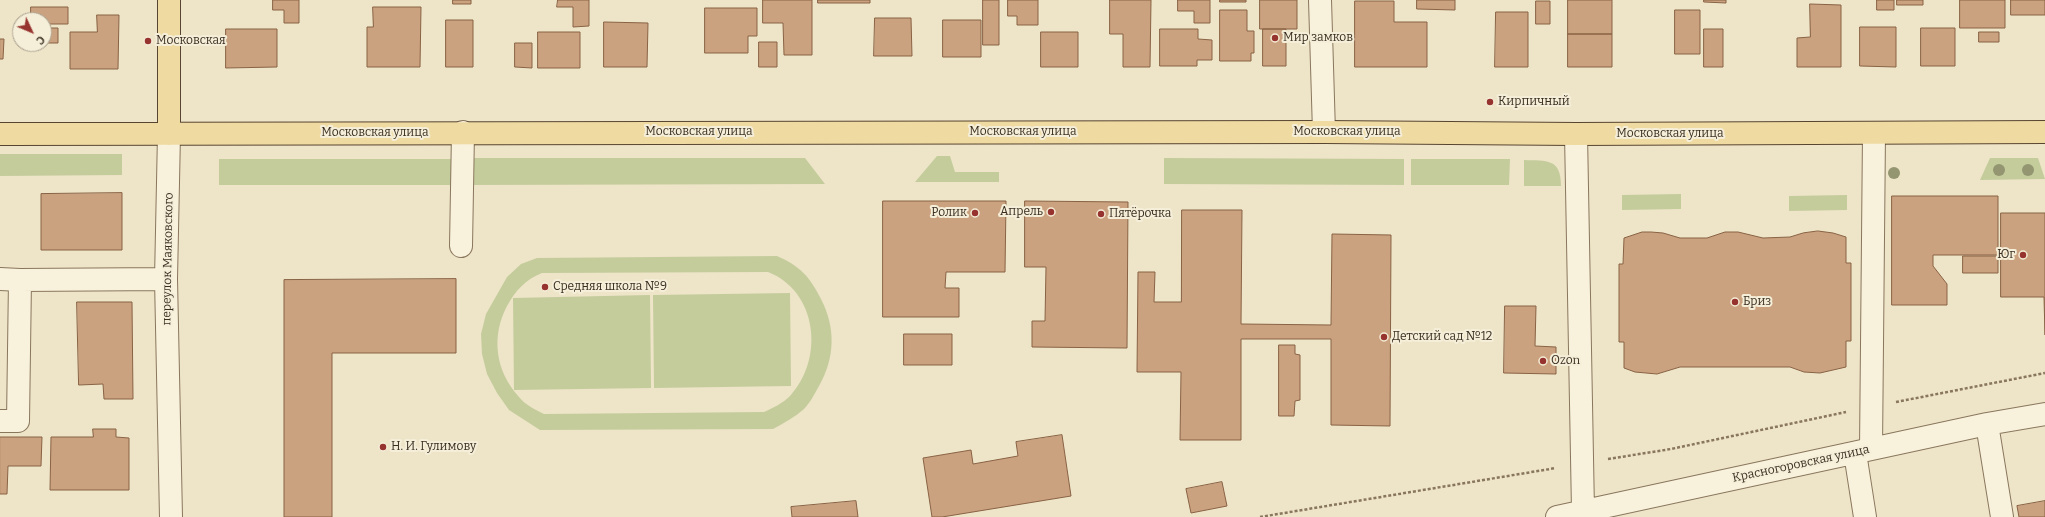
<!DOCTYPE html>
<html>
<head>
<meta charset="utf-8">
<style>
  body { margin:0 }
  #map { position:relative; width:2045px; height:517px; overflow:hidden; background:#eee4c8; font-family:Bitter,serif }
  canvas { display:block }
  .north { position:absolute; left:12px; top:12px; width:40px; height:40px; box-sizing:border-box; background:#f5eed8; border:1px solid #aaa18f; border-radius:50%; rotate:134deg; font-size:11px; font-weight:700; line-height:16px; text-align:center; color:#3a2e21 }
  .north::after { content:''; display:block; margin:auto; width:14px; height:18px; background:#97332f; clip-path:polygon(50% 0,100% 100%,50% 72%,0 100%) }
</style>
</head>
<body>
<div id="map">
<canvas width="2045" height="517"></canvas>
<div class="north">С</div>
</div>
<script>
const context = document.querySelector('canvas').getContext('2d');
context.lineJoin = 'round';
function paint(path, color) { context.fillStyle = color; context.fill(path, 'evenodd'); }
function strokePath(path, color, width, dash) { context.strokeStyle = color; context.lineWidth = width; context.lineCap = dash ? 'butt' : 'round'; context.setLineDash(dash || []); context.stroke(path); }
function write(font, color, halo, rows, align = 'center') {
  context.font = font + ' Bitter,serif'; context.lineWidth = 4; context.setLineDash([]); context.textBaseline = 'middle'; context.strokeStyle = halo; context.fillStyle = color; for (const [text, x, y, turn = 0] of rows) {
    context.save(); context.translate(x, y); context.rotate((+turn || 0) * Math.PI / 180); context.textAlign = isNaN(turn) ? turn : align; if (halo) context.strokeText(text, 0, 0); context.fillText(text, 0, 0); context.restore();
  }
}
const green = new Path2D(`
  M0 154H122V175L0 176Z
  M937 156H950L955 172H999V182H915Z
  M471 158H805L825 184 471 185Z
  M1164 158 1404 159V185L1164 184Z
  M1990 158H2038L2045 179 1980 180Z
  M219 159H451V185H219Z
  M1411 159H1510L1509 185H1411Z
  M1524 160C1547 161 1561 158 1561 186H1524Z
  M1681 194V209L1622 210V195Z
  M1847 195V210L1789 211V196Z
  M777 256C800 266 810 277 821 299 836 328 835 358 819 386 815 393 810 403 804 409 795 417 784 423 773 429L540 430 509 410 497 393 487 374 482 354 481 334 486 314 507 277 521 264 537 258ZM768 272C817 291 825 358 790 396 783 403 773 408 764 412L544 414C536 410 525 405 519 397 495 371 491 336 507 306 516 290 525 280 542 273Z
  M790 293 791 386 654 388 653 295Z
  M650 295 651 388 514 390 513 298Z`);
const building = new Path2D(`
  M273 0H299V23H284V10H273Z
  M453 0H471V4H453Z
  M558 0H589V26L573 27V7H557Z
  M763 0H812V55H784L783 23H763Z
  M818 0H870V3H818Z
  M983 0H999V45H983Z
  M1008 0H1038V25H1017V16H1008Z
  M1110 0H1151L1150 67H1123V34H1110Z
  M1178 0H1210V23H1194V11H1178Z
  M1220 0H1246V2H1220Z
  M1260 0H1297V29H1260Z
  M1417 0H1455V10L1417 9Z
  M1568 0H1612V34H1568Z
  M1704 0H1726V3L1704 2Z
  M1877 0H1894V10H1877Z
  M1897 0H1923V5H1897Z
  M1960 0H2005V28H1960Z
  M2011 0H2045V15H2011Z
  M1355 1H1394V22H1427V67H1355Z
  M1536 1H1550V24H1536Z
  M1810 4 1841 5V67H1797V38L1810 37Z
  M31 7H68V24H44V20H31Z
  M373 7H421L420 67H367V27H373Z
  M705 8H757V36H748V53H705Z
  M1220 10H1247V31H1254V53H1251V61H1220Z
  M1675 10H1700V54H1675Z
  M1496 12H1528V67H1495Z
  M97 15H119L118 69H70V32H97Z
  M875 18H911L912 56H874Z
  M446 20H473V67H446Z
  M943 20H981V57H943Z
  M604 22 648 23 647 67H604Z
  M1860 27H1896V67L1860 66Z
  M44 28H58V43H44Z
  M1921 28H1955V66H1921Z
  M226 29H277V67L226 68Z
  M1160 29H1198V39L1212 40V60H1197V66H1160Z
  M1263 29H1286V66H1263Z
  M1704 29H1723V67H1704Z
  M538 32H580V68H538Z
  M1041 32H1078V67H1041Z
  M1979 32H1999V42H1979Z
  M1568 34H1612V67H1568Z
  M0 39H4L3 59H0Z
  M759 42H777V67H759Z
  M515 43H532V68L515 67Z
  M122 193V250H41V194Z
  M1892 196H1998V255H1933V266L1947 284V305H1892Z
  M883 201H1006L1005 272H946L945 288H959V317H883Z
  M1025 201 1128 202 1127 348 1032 347V321H1045L1046 267H1025Z
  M1182 210H1242L1241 324 1331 325 1332 234 1391 235 1390 426 1331 425V339H1241V440H1180L1181 372H1137L1138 272H1155L1154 302H1181Z
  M2001 213H2045V335L2044 297H2001Z
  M1818 231 1833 233 1846 237V263H1851V341H1846V367L1820 373 1804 372 1790 367H1680L1657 374 1635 372 1624 368V342H1619V264H1623L1624 238 1642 232H1651L1663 233 1680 238H1707L1725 232H1738L1763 238 1790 237 1803 233Z
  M1963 256H1998V273H1963Z
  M456 279V353H332V517H284V280Z
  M77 302H132L133 399H104L103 384 79 385Z
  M1505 306H1536L1535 346 1556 347V374L1504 373Z
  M904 334H952V365H904Z
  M1279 345H1295V354L1300 355V400L1295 401 1294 416H1279Z
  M93 429H116V437L129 438V490H50L51 437H93Z
  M1062 435 1071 496 942 517H932L923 458 971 450 973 464 1018 456 1016 442Z
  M0 437H42L41 466H8L7 494H0Z
  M1222 482 1227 506 1191 513 1186 489Z
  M856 501 858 517H792L791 507Z
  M2045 501V517H2019L2017 506Z`);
const path = new Path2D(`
  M1896 402 2045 373
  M1608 459 1671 449 1846 412
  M1260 517 1556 468`);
const minor = new Path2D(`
  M1320 0 1324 132
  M169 134 166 279 171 517
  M1576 134 1583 511
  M461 246 463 132
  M0 279 20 280 18 421H0
  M20 280 166 279
  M1987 424 2002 517
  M1871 449 1874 133
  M1855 453 1865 517
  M1557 517 1987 424 2045 414`);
const major = new Path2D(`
  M0 134 1324 132 1576 134 2045 132
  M169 134V0`);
const trees = [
  [1999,170],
  [2028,170],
  [1894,173]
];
const markers = [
  [1275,38,4,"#97332f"],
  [148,41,4,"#97332f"],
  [1490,102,4,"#97332f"],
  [1051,212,4,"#97332f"],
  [975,213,4,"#97332f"],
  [1101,214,4,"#97332f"],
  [2023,255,4,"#97332f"],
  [545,287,4,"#97332f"],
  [1735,302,4,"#97332f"],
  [1384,337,4,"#97332f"],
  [1543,361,4,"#97332f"],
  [383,447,4,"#97332f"]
];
const poiNames = [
  ["Мир замков",1283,38],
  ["Московская",156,41],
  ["Кирпичный",1498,102],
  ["Апрель",1043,212,"right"],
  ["Ролик",967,213,"right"],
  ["Пятёрочка",1109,214],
  ["Юг",2015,255,"right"],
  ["Средняя школа №9",553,287],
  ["Бриз",1743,302],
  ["Детский сад №12",1392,337],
  ["Ozon",1551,361],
  ["Н. И. Гулимову",391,447]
];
const streetNames = [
  ["Московская улица",699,132],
  ["Московская улица",1023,132],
  ["Московская улица",1347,132],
  ["Московская улица",375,133],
  ["Московская улица",1670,134],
  ["переулок Маяковского",168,259,-89],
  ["Красногоровская улица",1801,464,-12]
];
paint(green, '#c4cc9c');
paint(building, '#cba27f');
strokePath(building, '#886244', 1);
strokePath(minor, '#89775d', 24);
strokePath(major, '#584531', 24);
strokePath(path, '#89775d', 2.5, [3, 2]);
strokePath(minor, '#f8f1dc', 22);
strokePath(major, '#efdaa2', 22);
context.fillStyle = '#939670';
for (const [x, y] of trees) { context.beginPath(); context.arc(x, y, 6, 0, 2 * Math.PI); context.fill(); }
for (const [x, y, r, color] of markers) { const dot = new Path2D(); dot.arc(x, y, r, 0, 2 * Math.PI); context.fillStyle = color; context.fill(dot); strokePath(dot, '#f5eed8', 1.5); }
write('12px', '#3a2e21', '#f5eed8', poiNames, 'left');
write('12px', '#3a2e21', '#f5eed8', streetNames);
</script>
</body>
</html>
